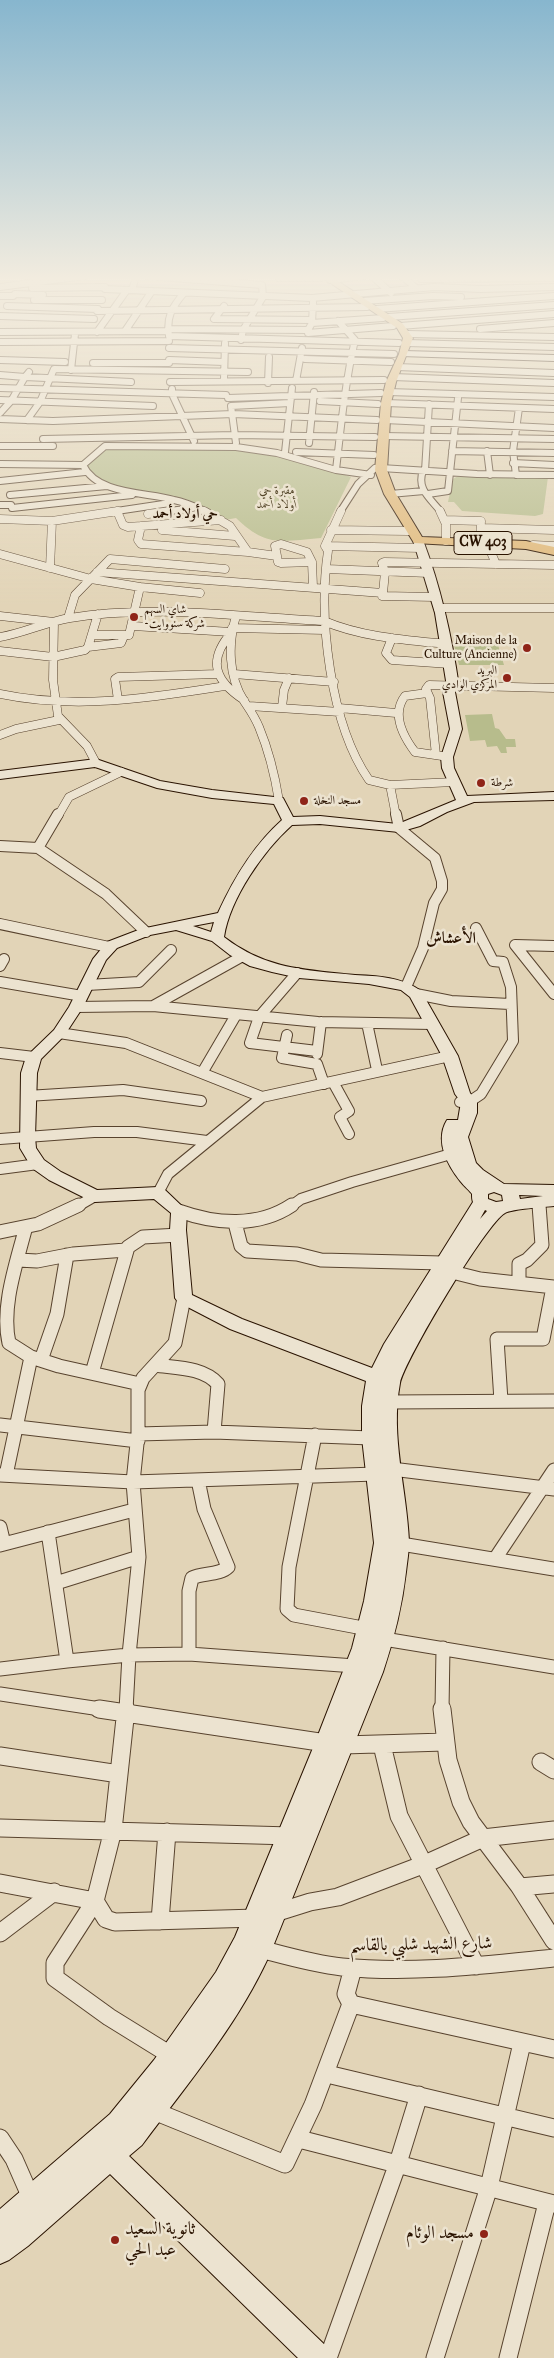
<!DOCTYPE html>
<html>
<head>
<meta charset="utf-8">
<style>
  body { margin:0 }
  canvas { display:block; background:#e2d4b7 }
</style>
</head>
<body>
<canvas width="554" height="2358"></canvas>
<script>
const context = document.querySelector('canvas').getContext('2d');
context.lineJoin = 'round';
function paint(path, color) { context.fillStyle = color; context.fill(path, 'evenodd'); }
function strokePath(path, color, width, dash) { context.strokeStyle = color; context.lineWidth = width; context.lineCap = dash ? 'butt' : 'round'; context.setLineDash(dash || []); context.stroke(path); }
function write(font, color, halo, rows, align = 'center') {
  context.font = font + ' "IM FELL Great Primer",Amiri,serif'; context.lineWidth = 5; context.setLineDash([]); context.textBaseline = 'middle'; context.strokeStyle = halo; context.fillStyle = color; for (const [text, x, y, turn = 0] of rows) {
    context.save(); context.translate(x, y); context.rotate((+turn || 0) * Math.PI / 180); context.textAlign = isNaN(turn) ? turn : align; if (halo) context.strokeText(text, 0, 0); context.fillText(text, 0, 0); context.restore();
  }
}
const green = new Path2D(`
  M107 449 251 450 301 460 351 477 321 538C281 541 267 548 236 518L225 520 177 500 140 493 88 477 79 466 99 452Z
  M458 476 548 477 543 514 535 516 462 511 454 502H448L453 479Z
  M454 645H498L504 665H459Z
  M492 714 495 728 499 729 506 739H515L516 747H506L507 753H501L497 746 487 747 485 740 470 741 465 715Z`);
const streetFar4 = new Path2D(`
  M148 276 262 285 263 297 243 330 241 340
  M372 276 391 293
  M402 276 416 288
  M279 278H321
  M421 279 554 278
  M330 280 363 276
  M0 287 84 276
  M32 288 105 287
  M105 289 312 298 434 287 481 289 554 287
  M132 290 136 276
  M15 294 43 295
  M0 296H13
  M34 300H102
  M364 301 433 296 461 297
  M7 306 98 309
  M224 306 214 319 311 320
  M377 309 554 296
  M97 311 367 307
  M0 316 94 319
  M389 317 554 305
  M312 323 383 318
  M400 326 554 314
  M168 329 308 330 312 323 313 302
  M480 329 554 323
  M308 330V333L393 326
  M125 331 152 291
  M0 332 168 331
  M97 332 127 290
  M407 334 554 337
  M169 336 399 343
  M169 336C166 317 172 307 184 293
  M0 342 169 341
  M407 343 554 347
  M169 348 394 354
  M305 359 391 362
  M0 360 65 362
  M169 360 224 362
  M93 363H169
  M397 367 554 373
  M71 370 75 334
  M0 375 25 377 29 372
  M393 377 554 383
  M224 379 225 343
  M296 381 302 348
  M170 382 384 380
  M268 383 269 357
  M0 388 226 395
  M172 389V394L194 441
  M388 392 554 397
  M228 398 381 393
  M0 400 153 406
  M320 401 378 404
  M386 403 554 409
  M231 406 236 443
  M231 406 290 403
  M0 413 11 401 25 377 131 382
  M0 419 53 421 233 414 377 420
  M27 420 40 402 54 369 248 372
  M385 420 554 428
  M383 436 554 439
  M43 439 235 435 375 437
  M309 443 314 392
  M0 446H53
  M452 451 554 453
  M487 451 490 475
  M285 452 292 388
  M296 452 374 455
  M513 463 554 465
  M0 464 83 465 105 446 236 447 277 453 336 470 371 475
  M83 465C97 495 146 492 174 500 185 502 196 507 207 512
  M381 468 477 474 554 475
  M336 470C341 426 345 383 355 340L338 321
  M423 471C416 489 431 499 441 512
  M425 471 429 404
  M516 475 513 451 519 408
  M0 481 85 472
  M390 494 424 491
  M428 494 448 491 458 398
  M10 495 107 486
  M0 505H11
  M12 508 132 495
  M110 512 170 503
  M162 512 193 508
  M340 512 358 484 375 468`);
const streetFar3 = new Path2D(`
  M117 511 123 525 128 527 221 520
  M204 511 230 526 248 552 277 556 278 562 281 563 312 562 313 587
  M341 511 325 546 328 551C318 618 330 724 369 780L390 785 454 782
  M440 511 446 524V541
  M148 514 171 511
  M0 519 52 521 118 511
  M445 520 481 521 480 542
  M141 526 138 540 141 544 248 552
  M482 528 554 530
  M162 530 235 536
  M331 530 408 531
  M487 543 496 564
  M533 545 554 546
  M325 546 421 548
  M0 554 91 579 140 587 200 593
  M277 556 275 546 281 544 307 552 312 562
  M50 568 52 521
  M326 569 429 573
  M97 572 383 593 382 596 435 597
  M383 593 385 572 382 563 384 562 554 565
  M438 608H554
  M0 616 54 622 53 680 58 716 87 746 96 763
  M236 616C228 643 228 676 244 701 250 710 255 717 259 727 269 751 275 776 279 801
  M68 618 75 595 110 559 225 569
  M133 626 231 632
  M232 628 325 630
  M231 633C207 661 215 681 244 700
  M92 635H129L140 587
  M0 637C24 633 46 622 70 618 151 604 242 617 324 621 361 637 406 640 446 644
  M392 638 386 653 392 660 450 664
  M88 647 121 643 124 636
  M0 651 53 657 85 650 88 647 98 614
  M234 674 334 682
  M427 693 405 696C391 714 403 736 415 752L442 756
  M0 694C76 710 149 698 225 686
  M118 700 115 679 118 677 218 674
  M249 706 340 712
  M282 707 284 690 289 678
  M339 708 396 713
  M0 735 16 729 59 720
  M436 755 430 698 426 689 429 685 554 688
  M390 785 396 816
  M58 816 69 797 121 772`);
const streetFar2 = new Path2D(`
  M58 814 38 848 106 894 146 932
  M396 814 399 828 435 858 442 881V889L434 903 423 948 406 987
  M0 846 38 848
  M0 924 109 947
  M554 946 515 945 554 994
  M0 966 4 959
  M297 973 259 1017 250 1043 317 1051
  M0 982 82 996
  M87 985 139 982 171 950
  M416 994 451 1001 510 1004
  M153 1006 241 957
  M76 1007 153 1006 318 1022 432 1024
  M367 1023 377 1070
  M59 1033 126 1043 262 1097
  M287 1035 282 1058 317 1064 324 1084
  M0 1053 34 1057
  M317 1054 321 1022
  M202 1073 236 1015
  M333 1082 349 1111 340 1117 349 1134
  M27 1096 123 1090 201 1101
  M460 1102H469L481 1094 513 1041 511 987 503 962 493 961 476 928
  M0 1139 94 1132H137L207 1141
  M0 1169 38 1164
  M158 1193 168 1174 262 1097 450 1056
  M539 1202V1207
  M76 1207 95 1196
  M290 1207 301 1199 352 1182 451 1154`);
const streetFar1 = new Path2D(`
  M179 1211C215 1224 258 1228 292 1205
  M235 1223 241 1246 247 1251 297 1254 321 1260 442 1263
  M25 1230C16 1265 1 1307 9 1343L31 1357 59 1366 140 1384
  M0 1232 38 1224 79 1205
  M18 1260 37 1261 73 1254 126 1250
  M452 1272 480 1279 554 1287
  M519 1283V1264L527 1260 542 1245 539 1205
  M41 1360 57 1314 67 1255
  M155 1365C176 1368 203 1367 218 1384L214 1432
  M92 1373 128 1247 143 1237 179 1235
  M501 1401 497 1339H543L553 1287
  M389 1402 554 1401
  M0 1425 138 1441
  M138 1434 214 1432 371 1438
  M315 1435 289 1567 287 1609 294 1615 368 1629
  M392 1469 554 1489
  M0 1475 133 1482 376 1474
  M6 1475 31 1357
  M0 1527 4 1544
  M395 1543 554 1569
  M0 1545 134 1510
  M495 1559 554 1470
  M56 1583 139 1557
  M384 1639 554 1667
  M189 1654V1591L192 1578C202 1573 220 1575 228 1567L204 1509 198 1480
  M67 1661 129 1655 189 1654 355 1666
  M0 1669 67 1661 48 1532
  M0 1694 107 1710
  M126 1710 129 1655 139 1557 133 1482 138 1434V1390L143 1378 175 1343 184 1298
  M442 1710 443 1648`);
const street = new Path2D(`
  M99 1709 326 1743
  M126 1709 113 1830 95 1901 106 1919 115 1922 257 1918
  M442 1709 448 1760 461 1802 471 1822 519 1886 554 1941
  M343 1745 445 1742
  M382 1745 399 1816 476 1966
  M0 1756 119 1774
  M541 1762 554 1770
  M0 1828 291 1836
  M0 1883 95 1901 55 1963V1978L109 2017 172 2056
  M520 1887 554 1884
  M275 1913 310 1902 338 1897 425 1864 483 1838 554 1830
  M160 1921 167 1832
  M0 1933 54 1892
  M260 1949C287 1956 314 1964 342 1967 412 1974 484 1965 554 1958
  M351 2004 554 2049
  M327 2074 554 2128
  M154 2111 285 2164 313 2105 351 2004 346 1994 353 1968
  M0 2138 14 2159 32 2200
  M299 2139 554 2204
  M328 2358 398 2163 419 2095
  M435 2358 489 2187 522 2043
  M508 2358 547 2203`);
const secondary = new Path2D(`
  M404 351 554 355V361L401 356 400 354Z
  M418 537 423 540C441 588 452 637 459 687L455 692 462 729 453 757 454 768 467 796 554 792V800L474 802 447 812 420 826 399 832 320 824 292 825C264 850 230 898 224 937 265 969 305 970 355 975 378 976 402 977 421 991L458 1056 470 1093 477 1102V1113L468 1137 476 1163 483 1170 504 1184 554 1185V1206C544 1207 512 1209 505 1213 487 1222 404 1361 400 1383 390 1437 407 1489 409 1542 409 1552 407 1562 406 1572 402 1607 394 1639 383 1672L272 1949C241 2021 188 2083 142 2145L129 2156 328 2348 332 2358H298L110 2174 28 2246 9 2260 0 2264V2209L110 2114 154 2060 216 1972 235 1937 315 1743 352 1648 364 1601 374 1543 362 1438V1406L366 1381 230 1329 178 1302 175 1298 170 1230 171 1213 154 1199 95 1202 89 1200 49 1180 32 1168 20 1148 21 1073 26 1057 54 1030 69 1007 93 959 107 942 141 929 218 913C234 878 253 846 282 820L274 804 212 798 157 788 95 767 0 779V771L96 759 160 781 212 790 283 798 293 817 320 816 398 824 456 800 442 768 441 757 450 729 443 692 447 687 435 613 413 540ZM214 922 211 932 193 926ZM176 930 212 941 230 955 250 966 272 972 299 978 369 984 401 990 410 997 442 1056 455 1094 461 1102 458 1120H447C434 1141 448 1166 461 1182 464 1186 470 1191 472 1194 472 1197 472 1200 473 1202L384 1344 372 1368 242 1319 192 1295 186 1230 187 1211 164 1189 158 1187 97 1190 61 1172 44 1160 36 1148 35 1137 37 1073 41 1059 64 1036 83 1007 106 960 117 948 150 935ZM494 1192 502 1195 503 1201 496 1202 488 1199V1194ZM519 1195 543 1196 520 1199ZM485 1210 487 1211 480 1219Z`);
const primary = new Path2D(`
  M320 276H330L403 324 413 338 396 382 391 403 387 470 396 494 422 537 526 541 554 547V555L526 549 414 543 384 494 375 470 381 403 386 382 399 354 403 338 397 328Z`);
const markers = [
  [134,617,5,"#8f2418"],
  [527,648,5,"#8f2418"],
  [507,678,5,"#8f2418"],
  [481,783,5,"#8f2418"],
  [304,801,5,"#8f2418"],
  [484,2234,5,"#8f2418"],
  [115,2240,5,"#8f2418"]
];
const farParknames = [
  ["مقبرة حي",277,491],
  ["أولاد أحمد",277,505]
];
const farPoinames = [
  ["شاي السهم",144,610],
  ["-شركة سنووايت",144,624],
  ["Maison de la",517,641,"right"],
  ["Culture (Ancienne)",517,655,"right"],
  ["البريد",497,671,"right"],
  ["المركزي الوادي",497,685,"right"],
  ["شرطة",491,783],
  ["مسجد النخلة",314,801]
];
const farNeighbourhoodnames = [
  ["حي أولاد أحمد",185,515]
];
const shields = [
  [483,543,58]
];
const shieldNames = [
  ["CW 403",483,543]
];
const neighbourhoodNames = [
  ["الأعشاش",451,939]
];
const nearStreetnames = [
  ["شارع الشهيد شلبي بالقاسم",421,1945,-1]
];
const nearPoinames = [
  ["ثانوية السعيد",125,2230],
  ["عبد الحي",125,2251],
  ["مسجد الوئام",474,2234,"right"]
];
paint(green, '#b7bc8c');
strokePath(streetFar4, '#58432e', 8);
strokePath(streetFar3, '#58432e', 9);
strokePath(streetFar2, '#58432e', 12);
strokePath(streetFar1, '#58432e', 15);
strokePath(street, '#58432e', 19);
strokePath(secondary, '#2a1300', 2);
strokePath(primary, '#2a1300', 2);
strokePath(streetFar4, '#ece3d0', 6);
strokePath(streetFar3, '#ece3d0', 8);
strokePath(streetFar2, '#ece3d0', 10);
strokePath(streetFar1, '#ece3d0', 13);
strokePath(street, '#ece3d0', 17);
paint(secondary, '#ece3d0');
paint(primary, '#e1ba7c');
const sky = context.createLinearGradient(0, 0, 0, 606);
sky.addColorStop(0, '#87b6ce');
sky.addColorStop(0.46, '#f2ecdf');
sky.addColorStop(1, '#f2ecdf00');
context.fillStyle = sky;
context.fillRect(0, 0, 554, 606);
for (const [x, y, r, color] of markers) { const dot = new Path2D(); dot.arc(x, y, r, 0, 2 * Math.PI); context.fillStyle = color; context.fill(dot); strokePath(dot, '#ece3d0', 2); }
write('italic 12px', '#54462a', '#ece3d0', farParknames);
write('12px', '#2a1300', '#ece3d0', farPoinames, 'left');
write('bold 14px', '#2a1300', '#ece3d0', farNeighbourhoodnames);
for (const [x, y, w] of shields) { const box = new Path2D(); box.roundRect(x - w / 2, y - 11.5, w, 23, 4); context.fillStyle = '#ece3d0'; context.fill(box); strokePath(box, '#2a1300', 1); }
write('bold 14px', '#2a1300', null, shieldNames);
write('bold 16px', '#2a1300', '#ece3d0', neighbourhoodNames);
write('18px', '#2a1300', '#ece3d0', nearStreetnames);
write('18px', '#2a1300', '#ece3d0', nearPoinames, 'left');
</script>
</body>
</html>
